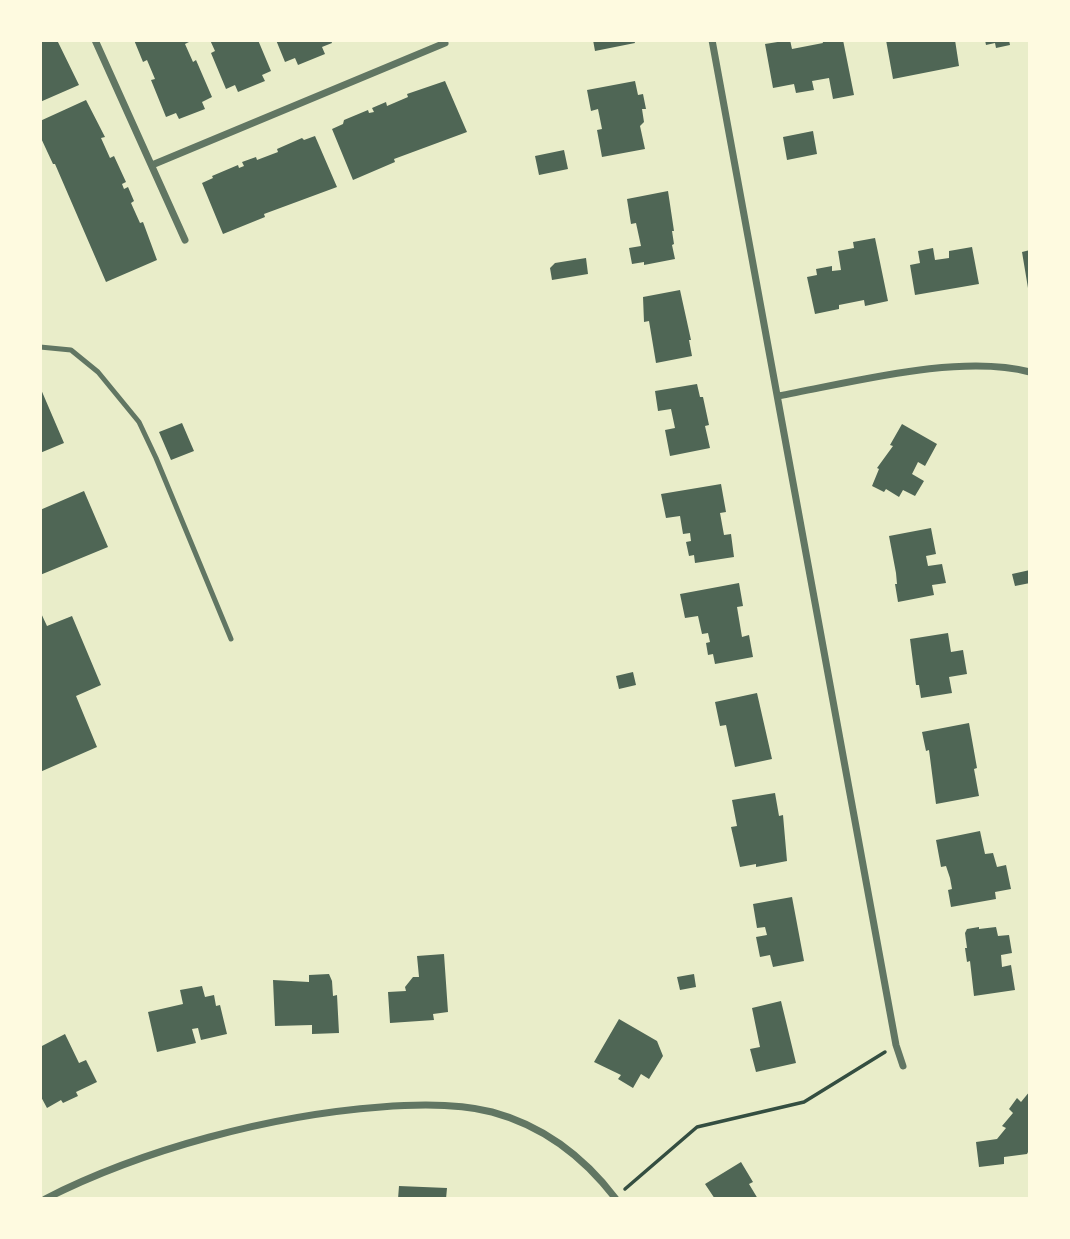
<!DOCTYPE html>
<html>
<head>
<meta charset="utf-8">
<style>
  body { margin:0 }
  #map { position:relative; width:1070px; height:1239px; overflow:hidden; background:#e9edc9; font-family:"Golos Text",sans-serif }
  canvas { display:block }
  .frame { position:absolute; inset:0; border:42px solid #fefae0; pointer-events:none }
</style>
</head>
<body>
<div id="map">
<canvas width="1070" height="1239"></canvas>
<div class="frame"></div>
</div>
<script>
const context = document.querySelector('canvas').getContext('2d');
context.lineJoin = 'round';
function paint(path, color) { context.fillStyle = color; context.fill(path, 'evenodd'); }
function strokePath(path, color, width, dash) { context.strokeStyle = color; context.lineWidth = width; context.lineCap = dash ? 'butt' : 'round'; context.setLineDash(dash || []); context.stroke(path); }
const building = new Path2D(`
  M40 40H57L79 85 40 102Z
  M134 40H188L189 42 185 44 193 62 196 60 212 97 202 102 205 109 179 119 176 113 166 117 151 80 155 79 147 60 143 62Z
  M210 40H258L271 71 262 75 265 81 238 92 235 85 226 89 211 53 215 51Z
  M276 40H331L332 43 322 47 325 54 298 65 295 58 285 62Z
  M593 40H634L635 43 595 51Z
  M790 40 792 49 823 43 822 40H843L854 95 833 99 829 78 812 81 814 90 796 93 794 84 773 88 765 44Z
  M886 40H955L959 66 893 79Z
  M985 40H1009L1010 45 996 48 995 43 986 45Z
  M445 81 467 132 394 159 395 162 353 180 332 129 343 124 344 120 368 110 369 113 374 112 372 108 386 102 387 106 408 97 407 94Z
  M635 81 638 95 643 94 646 109H642L644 122 640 126 645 149 602 157 597 130 602 129 598 109 591 111 587 90Z
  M86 100 105 137 101 138 110 158 114 156 126 182 122 184 124 189 128 187 134 201 131 203 140 223 143 222 157 260 106 282 55 164H53L40 136V121Z
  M813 131 817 154 787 160 783 137Z
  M315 136 337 187 264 214 265 217 223 234 202 183 213 178 212 176 238 165 239 168 244 166 242 162 256 157 257 160 278 152 277 149 302 138 304 140Z
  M564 150 568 169 539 175 535 156Z
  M668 191 674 231H672L674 244 672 245 675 259 644 265V262L632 264 629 248 641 246 636 223 631 224 627 199Z
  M875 238 888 301 865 306 864 300 839 305V309L815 314 807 277 817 275 816 269 832 266V271L841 270 838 251 854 248 853 242Z
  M972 247 979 284 915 295 910 265 920 263 918 251 933 248 935 260 949 258V251Z
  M1030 250V287L1028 288 1022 252Z
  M586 258 588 274 552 280 550 268 555 263Z
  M680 290 691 340H689L692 356 656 363 649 321 644 322 643 297Z
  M697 384 700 397H703L709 425 705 426 710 448 670 456 665 430 675 428 671 409 658 411 655 391Z
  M40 387 64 443 40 453Z
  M182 423 194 451 171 460 159 432Z
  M902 424 937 444 925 466 918 462 912 474 924 481 915 496 903 490 899 497 886 489 884 492 872 486 879 469 877 468 893 446 890 445Z
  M721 484 726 512 720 513 724 535 731 534 734 557 695 563 694 555 689 556 686 542 691 541 690 533 683 534 680 516 666 518 661 494Z
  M84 491 108 547 40 575V510Z
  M931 528 936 554 926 556 928 566 942 564 946 583 932 585 934 595 898 602 895 584H897L896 573 889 536Z
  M1030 570V583L1015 586 1012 574Z
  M739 583 743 606 737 607 742 637 749 635 753 657 715 664 713 654 708 655 706 643 710 642 708 633 702 634 698 616 685 618 680 594Z
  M40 611 47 626 72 616 101 685 76 696 97 747 40 772Z
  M948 633 951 652 963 650 967 674 949 677 952 693 921 698 919 685H916L910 639Z
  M633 672 636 685 619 689 616 676Z
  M757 693 772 759 735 767 726 725 720 726 715 702Z
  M969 723 977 768 974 769 979 796 936 804 929 750 926 751 922 732Z
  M775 793 779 816 783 815 787 861 756 867V864L740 867 731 827 737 826 732 800Z
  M980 831 985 854 993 853 997 867 1006 865 1011 889 995 892 996 899 951 907 948 890 952 889 950 878 946 866 941 867 936 840Z
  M792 897 804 961 773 967 770 955 760 957 756 937 767 935 765 927 757 928 753 904Z
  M979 927V929L996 927 998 936 1009 935 1012 953 1001 955 1002 967 1011 965 1015 990 974 996 970 961 967 962 965 948H967L965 933 967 929Z
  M444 954 448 1012 433 1014 434 1020 390 1023 388 992 406 991 405 987 413 977H419L417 956Z
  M329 974 332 981 333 996 337 995 339 1033 312 1034V1025L275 1026 273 980 309 982V975Z
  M694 974 696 987 680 990 677 977Z
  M202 986 205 997 214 995 216 1006 220 1005 227 1034 201 1040 198 1028 192 1029 196 1043 157 1052 148 1012 183 1004 180 990Z
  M781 1001 796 1063 756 1072 750 1049 760 1047 752 1008Z
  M619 1019 657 1041 663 1056 649 1079 641 1074 633 1088 618 1079 621 1075 594 1062Z
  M65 1034 79 1063 86 1060 97 1082 76 1092 78 1096 63 1103 61 1100 47 1108 40 1095V1047Z
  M1030 1091V1148L1027 1154 1004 1157V1164L979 1167 976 1142 997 1139 1006 1128 1002 1126 1013 1113 1009 1109 1017 1098 1021 1102Z
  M741 1162 753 1182 749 1184 758 1199H715L705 1184Z
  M399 1186 447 1188 446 1199H398Z`);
const path = new Path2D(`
  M625 1189 697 1127 804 1102 885 1052`);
const service = new Path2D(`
  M40 347 71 350 98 372 139 422 156 458 231 639`);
const minor = new Path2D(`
  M95 40 185 240
  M712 40 896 1045 903 1066
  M152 165 445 43
  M778 396C850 383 959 353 1030 372
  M45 1199C143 1149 272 1115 381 1107 418 1104 457 1103 492 1112 544 1126 584 1157 616 1199`);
paint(building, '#4f6655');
strokePath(path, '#344e41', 3.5);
strokePath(service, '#617663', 5);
strokePath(minor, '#617663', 7);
</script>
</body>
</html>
